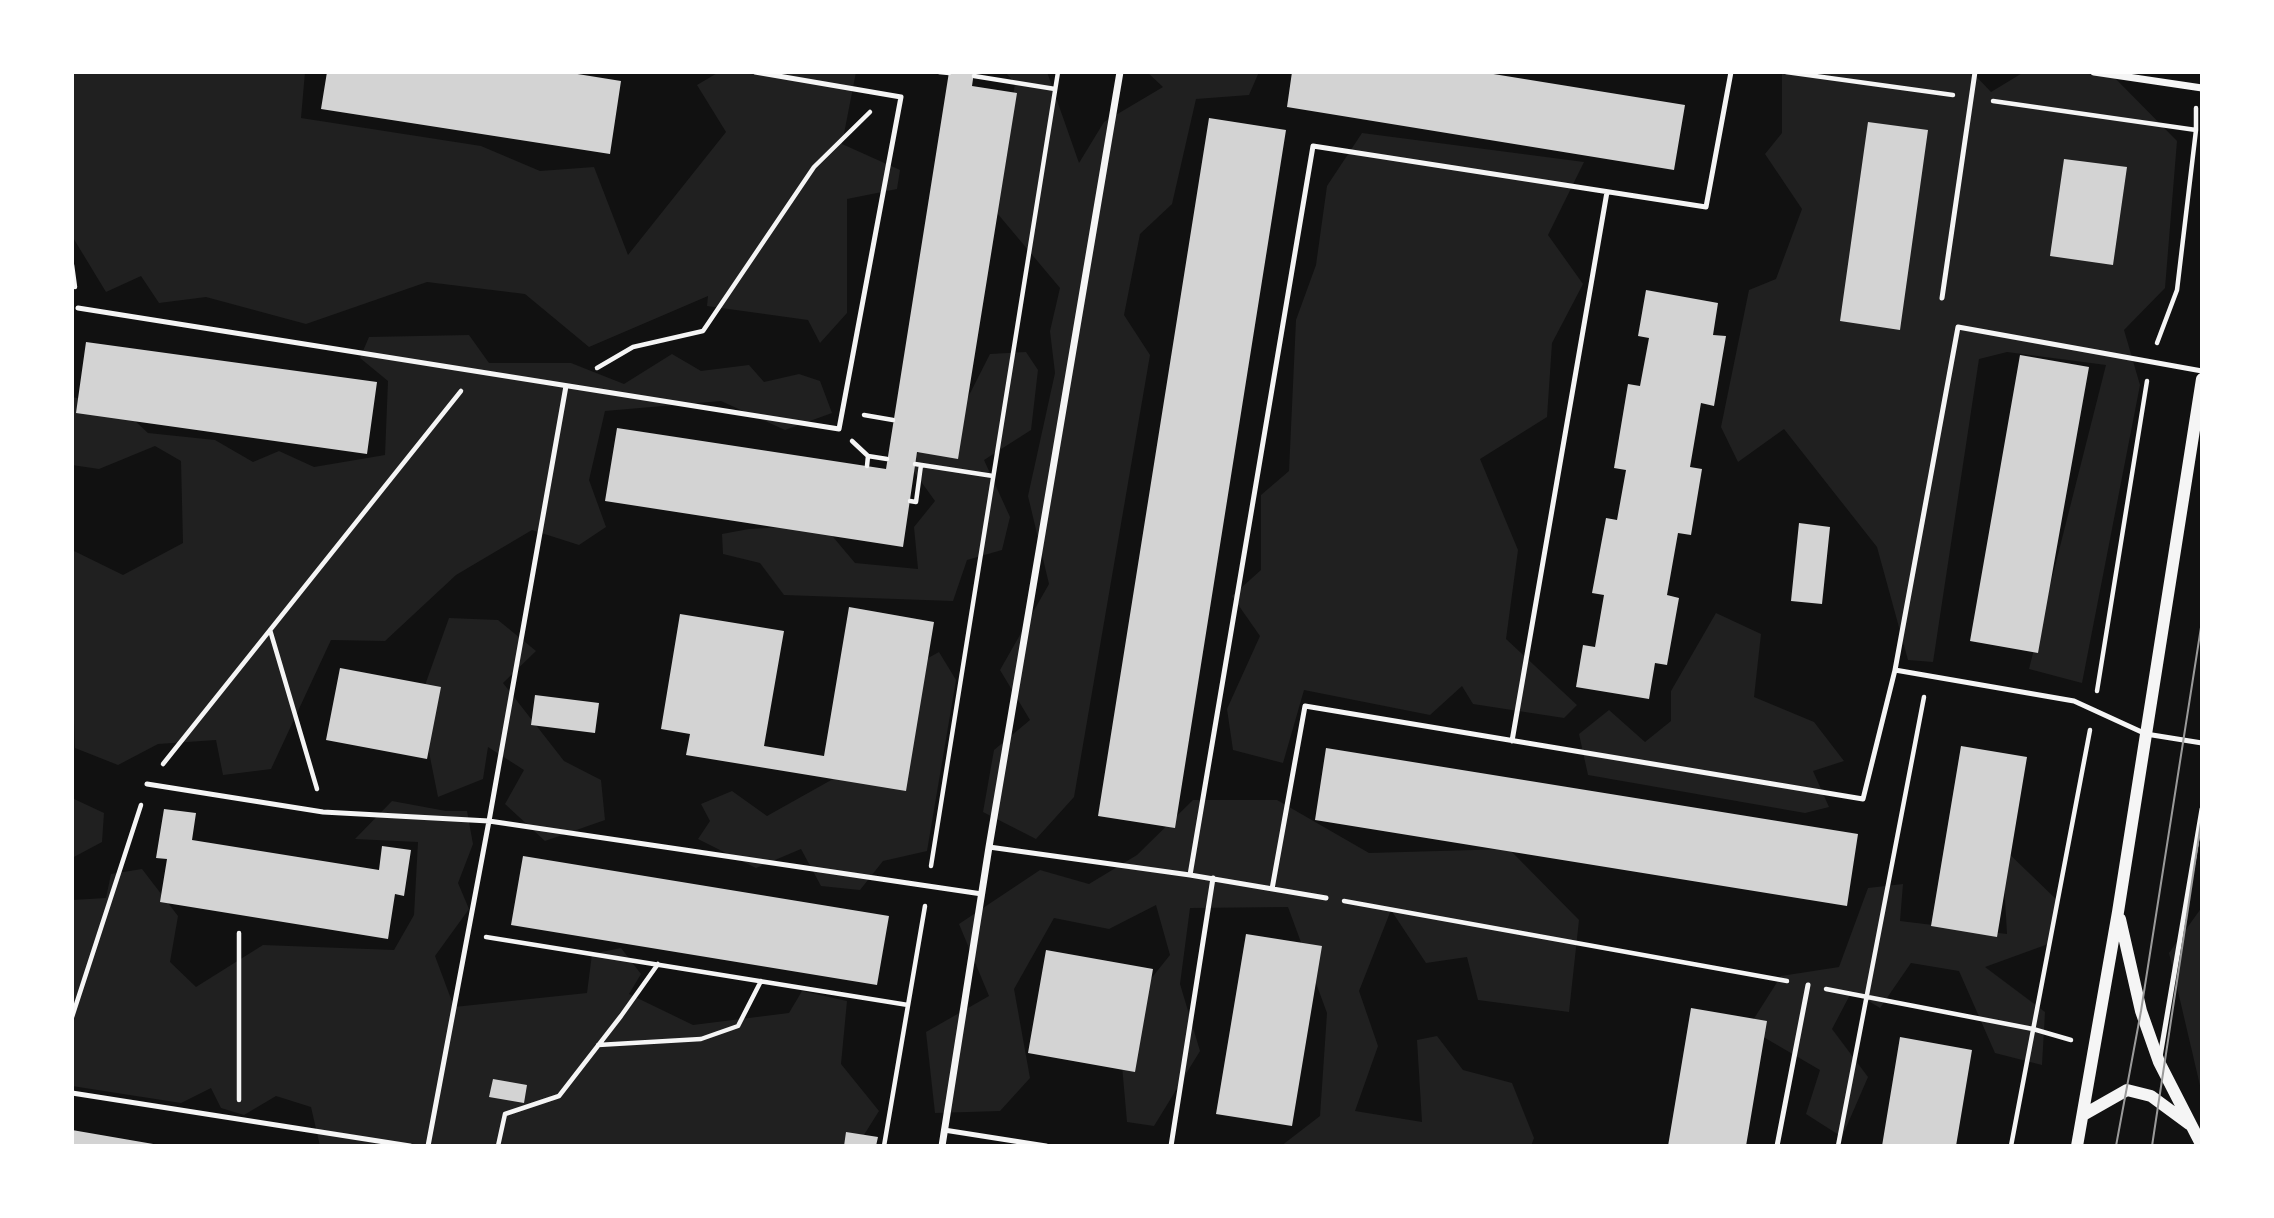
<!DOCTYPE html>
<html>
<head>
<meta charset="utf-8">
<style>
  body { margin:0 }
  #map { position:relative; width:2274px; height:1218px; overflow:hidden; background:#111; font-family:Mulish,sans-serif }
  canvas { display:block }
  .frame { position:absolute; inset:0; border:74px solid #fff; pointer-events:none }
</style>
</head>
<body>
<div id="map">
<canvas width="2274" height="1218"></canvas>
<div class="frame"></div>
</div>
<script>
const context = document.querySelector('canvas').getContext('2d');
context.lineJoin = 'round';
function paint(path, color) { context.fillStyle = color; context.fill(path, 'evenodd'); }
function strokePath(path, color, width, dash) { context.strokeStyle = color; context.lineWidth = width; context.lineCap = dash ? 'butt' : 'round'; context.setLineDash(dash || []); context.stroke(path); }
const green = new Path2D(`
  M72 72H305L301 118 481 146 540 171 594 167 628 255 726 132 697 85 719 72H856L842 144 900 170 897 189 847 199V313L820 343 808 320 707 306 708 296 589 347 525 294 427 282 306 324 206 297 159 303 141 276 106 292 72 236Z
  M1005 72H1047L1079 163 1104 122 1163 87 1147 72H1259L1249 95 1196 99 1172 204 1140 234 1124 315 1150 355 1074 797 1036 839 983 812 994 750 1030 720 1000 670 1049 584 1028 496 1055 373 1050 331 1060 288 997 213 1015 83Z
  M1782 72H1972L1991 92 2024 72H2109L2177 141 2165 288 2124 330 2140 385 2082 683 2029 669 2106 365 2007 352 1979 359 1933 662 1908 660 1877 547 1784 429 1738 462 1721 427 1749 290 1776 279 1802 209 1765 154 1782 133Z
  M1362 133 1584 162 1548 235 1583 284 1552 343 1547 417 1480 459 1518 550 1506 639 1577 705 1564 718 1473 704 1462 686 1430 715 1304 690 1283 763 1233 750 1227 709 1260 636 1232 596 1261 570V495L1289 471 1296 320 1316 265 1327 186Z
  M469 335 489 363H571L624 384 672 354 701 371 749 365 764 382 799 374 820 381 832 413 785 430 721 401 605 411 589 480 606 527 579 545 532 530 456 575 385 641 331 640 271 769 223 775 216 740 158 744 118 765 75 748 72 664V550L123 575 183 543 181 461 155 446 99 469 72 465V397L119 406 148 433 215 440 253 462 279 451 314 467 385 455 388 381 360 358 369 337Z
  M1026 352 1038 370 1031 430 984 460 1010 517 1002 550 967 560 953 601 784 595 760 563 723 554 722 534 749 529 823 525 855 563 918 569 914 527 935 501 907 462 955 423 990 354Z
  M1716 613 1761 634 1754 697 1814 722 1844 761 1813 771 1829 807 1805 813 1588 775 1579 734 1609 710 1645 742 1671 721V691Z
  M449 618 498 620 536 651 503 683 564 761 601 780 605 820 545 841 505 804 524 770 488 747 483 779 438 797 419 702Z
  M939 652 956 680 927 851 883 861 860 890 821 886 801 849 756 868 698 839 710 821 701 804 732 791 767 816 833 779 901 754 919 663Z
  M72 798 104 813 102 842 72 858Z
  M1193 800H1277L1369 853 1509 849 1579 920 1569 1012 1478 1000 1467 957 1426 963 1391 910 1359 991 1378 1046 1355 1111 1422 1122 1417 1040 1437 1036 1463 1070 1512 1083 1534 1138 1531 1146H1281L1320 1116 1327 1013 1288 907 1190 908 1180 984 1200 1051 1154 1126 1127 1122 1118 1020 1170 955 1156 905 1109 929 1054 918 1014 989 1030 1078 1000 1111 935 1113 926 1032 989 996 959 924 1040 870 1089 884 1137 855Z
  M392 801 446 811H467L473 844 458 883 469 909 435 956 454 1007 587 993 592 954 621 948 641 974 629 994 693 1025 789 1013 802 991 847 1001 841 1064 879 1111 857 1146H320L311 1107 276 1096 244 1115 221 1108 211 1088 181 1103 72 1086V900L106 898 111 874 142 869 178 916 170 962 196 987 263 945 394 950 414 915 418 842 355 839Z
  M2002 847 2058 901 2051 943 1985 967 2045 1012 2042 1065 1995 1053 1959 971 1911 963 1880 1008 1852 991 1832 1029 1868 1077 1842 1137 1806 1114 1820 1070 1748 1028 1781 976 1839 967 1868 888 1903 884 1900 921 2007 934Z
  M2202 907V1094L2169 953Z`);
const building = new Path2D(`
  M327 72H565L621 81 610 154 321 109Z
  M949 72H974L972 86 1017 93 958 459 917 452 903 547 605 501 617 428 886 469Z
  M1292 72H1481L1685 105 1674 170 1287 107Z
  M1209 118 1286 130 1175 828 1098 816Z
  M1868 122 1928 130 1900 330 1840 321Z
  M2064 159 2127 167 2113 265 2050 256Z
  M1646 290 1718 303 1713 335 1726 336 1714 406 1701 403 1690 467 1702 469 1691 535 1678 533 1667 595 1679 598 1667 665 1655 663 1649 699 1576 687 1583 645 1595 647 1604 595 1592 593 1606 518 1617 520 1626 470 1614 468 1628 384 1640 386 1649 338 1638 336Z
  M86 342 377 382 367 454 76 413Z
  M2020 355 2089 367 2038 653 1970 641Z
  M1799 523 1830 527 1822 604 1791 601Z
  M849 607 934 622 906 791 686 755 690 734 661 729 680 614 784 631 764 746 824 756Z
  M340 668 441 687 427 759 326 740Z
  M535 695 599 703 595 733 531 725Z
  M1961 746 2027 757 1997 937 1931 926Z
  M1326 748 1858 834 1847 906 1315 820Z
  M164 809 196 813 192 840 379 870 382 846 411 850 404 896 395 894 388 939 160 902 167 859 156 858Z
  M523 856 889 916 877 985 511 925Z
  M1246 934 1322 946 1292 1126 1216 1114Z
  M1046 950 1153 969 1135 1072 1028 1053Z
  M1691 1008 1767 1021 1746 1146H1668Z
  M1900 1037 1972 1050 1956 1146H1882Z
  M493 1079 527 1085 524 1103 489 1097Z
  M72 1130 159 1145V1146H72Z
  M846 1132 878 1137 876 1146H844Z`);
const path = new Path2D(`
  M939 72 949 73
  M1786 72 1953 95
  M974 76 1055 89
  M1993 101 2196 130
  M72 265 75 287
  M2157 343 2177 290 2196 130V108
  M597 368 633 347 703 331 814 167 870 112
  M864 415 893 420
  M852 441 868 456 887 459
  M915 464 993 476
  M867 466 868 456
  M910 501 916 502 921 465
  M270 630 317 789
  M2097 691 2147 381
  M163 764 461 391
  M931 866 1058 72
  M1344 901 1787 981
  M239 933V1100
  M486 937 908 1005
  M1826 989 2033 1029 2071 1040
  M72 1017 141 805
  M598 1045 701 1039 738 1026 761 981
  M498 1146 505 1114 559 1096 621 1016 658 964
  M884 1146 925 906
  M1838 1146 1924 697
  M2011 1146 2090 730`);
const service = new Path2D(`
  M1942 298 1975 72
  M78 308 839 429 901 97 755 72
  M1895 670 1958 327 2202 371
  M1512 741 1607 192
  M147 784 323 812 489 821 982 894
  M989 847 1190 875 1313 146 1706 207 1731 72
  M1190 875 1326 898
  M1272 889 1305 706 1863 799 1895 670 2074 701 2146 734 2202 743
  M2160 1057 2202 809
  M72 1093 410 1146
  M944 1130 1046 1146
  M428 1146 489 821 566 386
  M1171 1146 1213 878
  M1777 1146 1808 985`);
const minor = new Path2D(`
  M2094 72 2202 88
  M942 1146 989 847 1120 72`);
const tertiary = new Path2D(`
  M2120 919 2141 1011 2159 1062 2202 1146
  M2083 1115 2127 1090 2151 1096 2189 1124
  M2077 1146 2118 912 2202 379`);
const tram = new Path2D(`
  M2116 1146 2141 1011 2202 621
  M2152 1146 2202 816`);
paint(green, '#202020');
paint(building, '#d3d3d3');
strokePath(path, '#f5f5f5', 4.5);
strokePath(service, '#f5f5f5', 5);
strokePath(minor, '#f5f5f5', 7);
strokePath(tertiary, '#f5f5f5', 12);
strokePath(tram, '#9a9a9a', 2);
</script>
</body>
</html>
